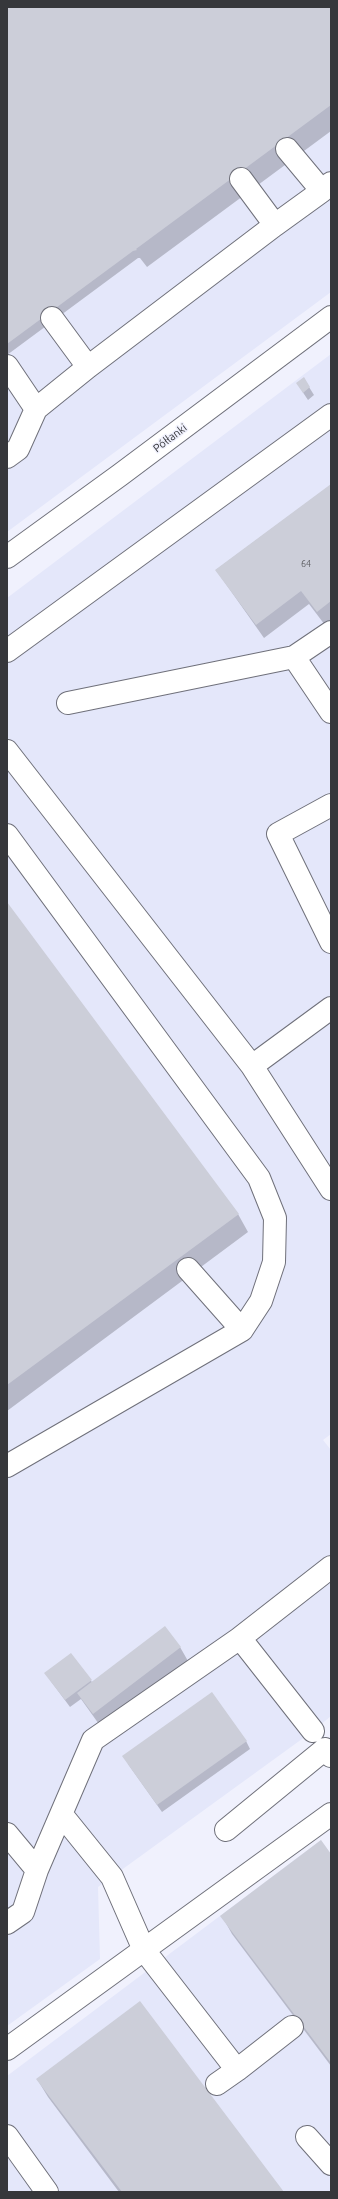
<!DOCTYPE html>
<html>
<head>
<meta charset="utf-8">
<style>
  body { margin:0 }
  #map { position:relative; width:338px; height:2199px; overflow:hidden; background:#f0f1fd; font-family:Ubuntu,sans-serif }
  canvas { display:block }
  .frame { position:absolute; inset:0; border:8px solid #36373b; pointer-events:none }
</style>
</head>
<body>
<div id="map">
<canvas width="338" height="2199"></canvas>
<div class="frame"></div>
</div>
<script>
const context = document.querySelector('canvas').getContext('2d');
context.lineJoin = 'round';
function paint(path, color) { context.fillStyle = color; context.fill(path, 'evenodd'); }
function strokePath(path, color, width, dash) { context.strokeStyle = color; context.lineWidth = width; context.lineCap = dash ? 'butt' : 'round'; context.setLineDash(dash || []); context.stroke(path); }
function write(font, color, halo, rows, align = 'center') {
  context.font = font + ' Ubuntu,sans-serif'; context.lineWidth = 3; context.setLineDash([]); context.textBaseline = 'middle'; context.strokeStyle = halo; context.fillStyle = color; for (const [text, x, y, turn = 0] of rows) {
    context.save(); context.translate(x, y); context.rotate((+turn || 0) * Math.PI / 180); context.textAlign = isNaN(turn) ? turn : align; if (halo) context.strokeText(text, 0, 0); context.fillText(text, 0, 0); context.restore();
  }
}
const built = new Path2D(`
  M7 7H331V292L7 532Z
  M331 354V1434L323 1440 331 1450V1716L313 1731 98 1887 100 1959 7 2026V598Z
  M321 1840 331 1854V2192H7V2076Z`);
const shadow = new Path2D(`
  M7 7H331V131L147 267 140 258H138L7 355Z
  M304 379 314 395 308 400 302 391Z
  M331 485V627L328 629 309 604 264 638 216 570Z
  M7 904 238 1214 248 1232 7 1411Z
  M180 1647 188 1661 101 1727 81 1699 70 1707 50 1680 91 1681 92 1682Z
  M246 1741 250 1749 162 1812 128 1764Z
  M331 1856V2066L232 1934 222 1916Z
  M37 2079 283 2192H119L48 2097Z`);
const building = new Path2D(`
  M7 7H331V105L136 249 137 250 133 251 7 344Z
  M304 377 310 387 303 393 296 383Z
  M331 484V601L317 612 301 591 256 625 215 570Z
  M7 902 239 1214 7 1385Z
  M165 1626 181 1647 93 1714 77 1693Z
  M71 1653 92 1680 65 1700 44 1673Z
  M212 1692 247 1741 157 1805 122 1756Z
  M321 1840 331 1854V2063L220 1916Z
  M140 2001 284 2192H122L36 2079Z`);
const minor = new Path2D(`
  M287 149 322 191 331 183
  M241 179 275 225 322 191
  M52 318 88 367 275 225
  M7 366 36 409 88 367
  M7 457 18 449 36 409
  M7 557 120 475 331 317
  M7 651 331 415
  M294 657 331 632
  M68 703 294 657 331 712
  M7 751 252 1066 331 1008
  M331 805 278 834 331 942
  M7 835 259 1178 275 1218 274 1262 261 1301 242 1330 7 1466
  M252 1066 331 1189
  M188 1269 242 1330
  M240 1638 313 1731
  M62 1815 112 1877 144 1950 237 2070 292 2027
  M226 1830 325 1749 331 1756
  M7 1834 37 1870
  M7 1923 23 1912 37 1870 93 1740 240 1638 331 1567
  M7 2049 331 1814
  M217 2084 237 2070
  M7 2136 47 2192
  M307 2137 331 2164`);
const numberNames = [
  ["64",306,564]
];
const streetNames = [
  ["Półłanki",170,438,-37]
];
paint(built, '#e4e7fa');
paint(shadow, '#0003');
paint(building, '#ccced9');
strokePath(minor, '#6f707a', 24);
strokePath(minor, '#fff', 22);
write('9px', '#5c5d62', null, numberNames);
write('11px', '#36373b', '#f0f1fd', streetNames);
</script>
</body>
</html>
